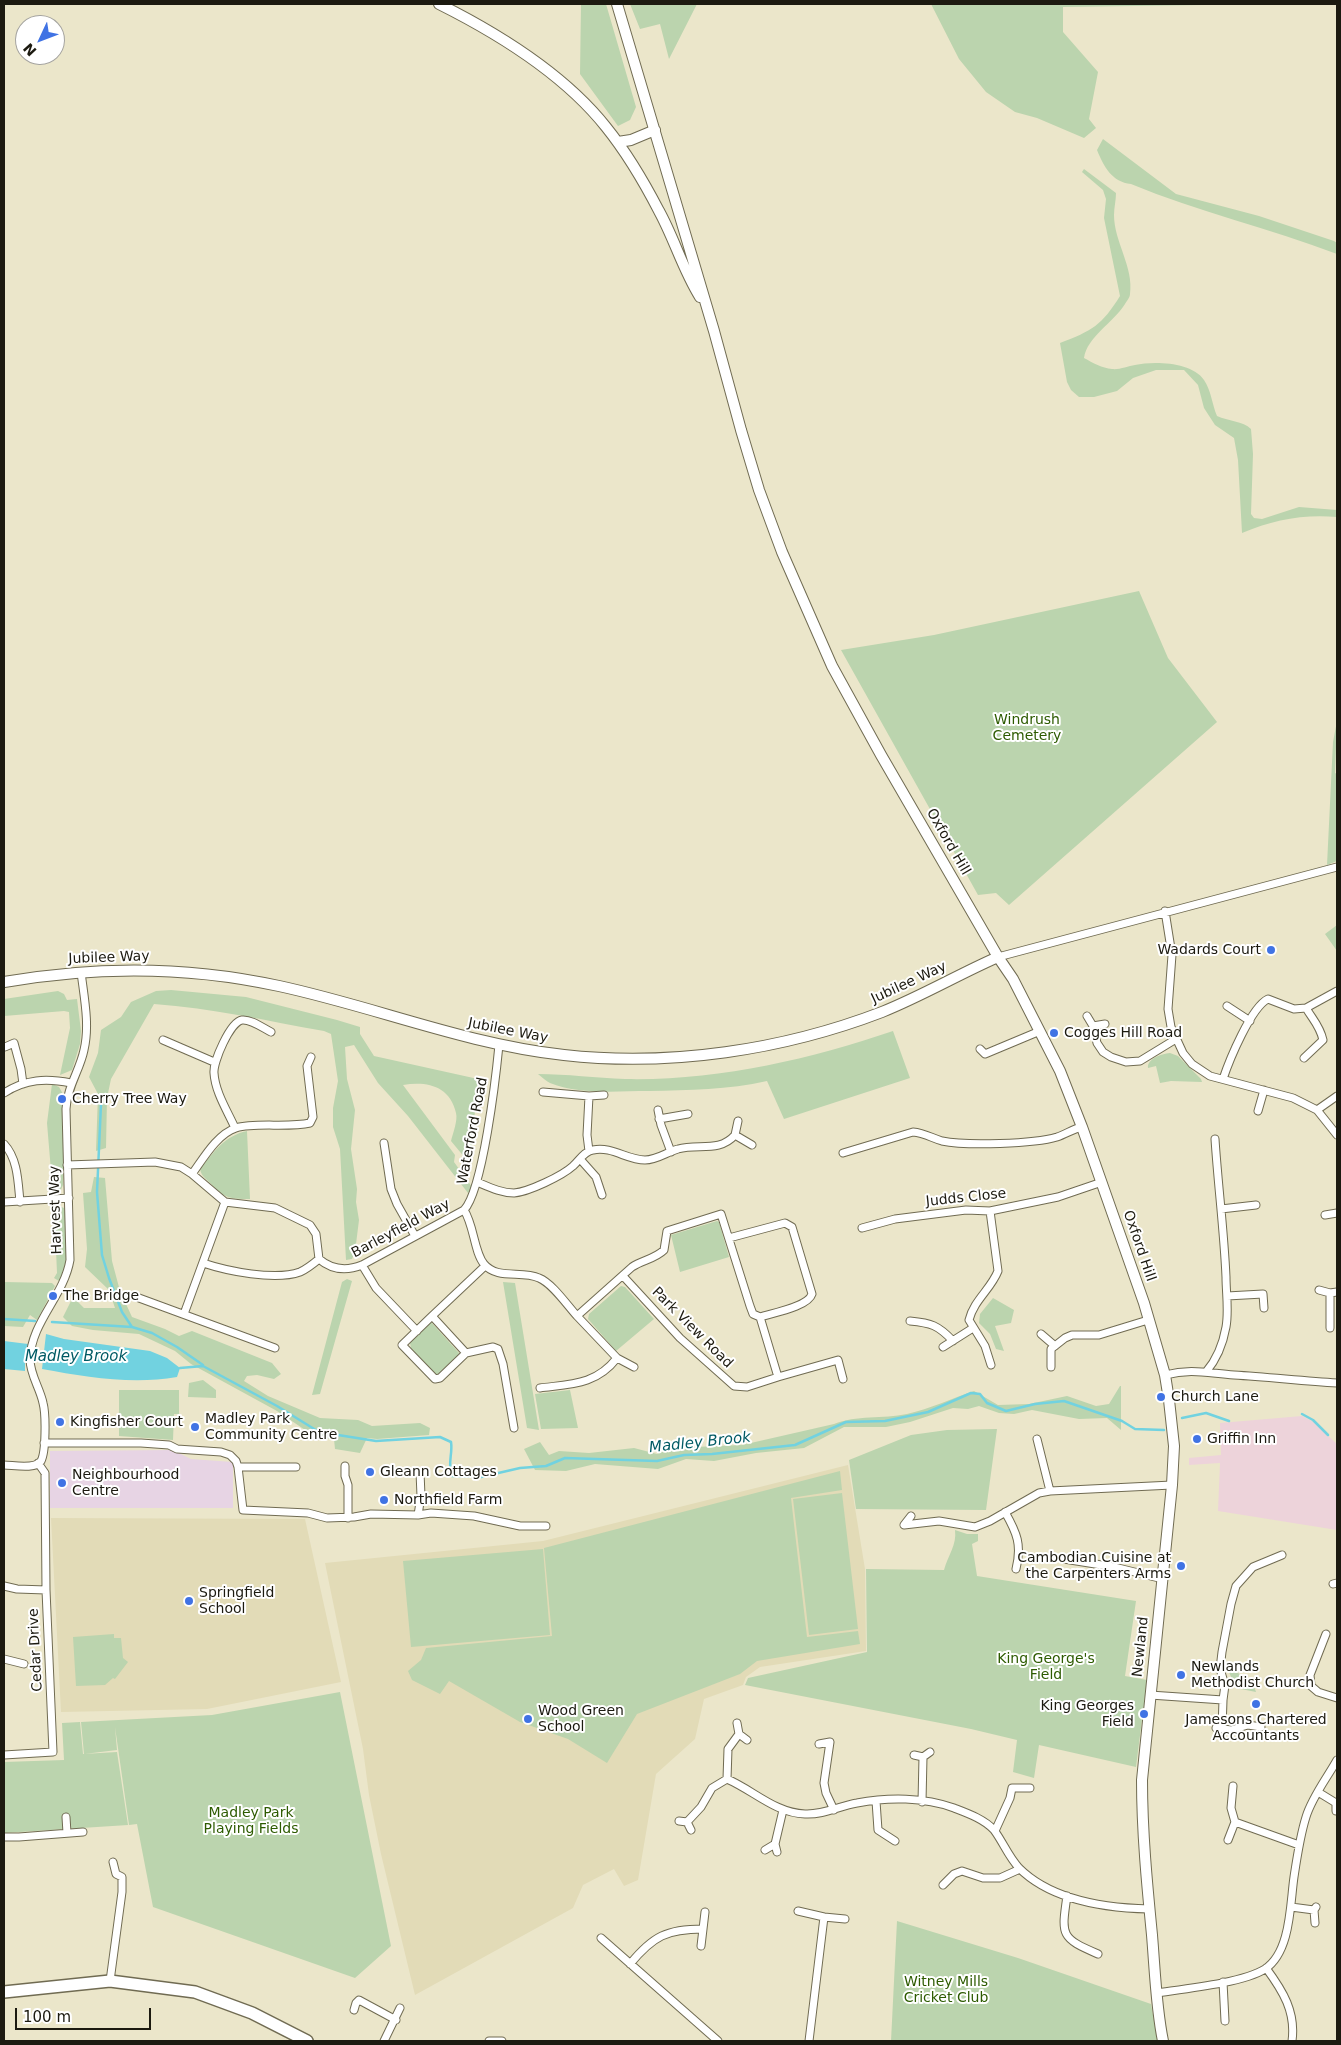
<!DOCTYPE html>
<html>
<head>
<meta charset="utf-8">
<style>
  body { margin:0 }
  #map { position:relative; width:1341px; height:2045px; overflow:hidden; background:#ebe6ca; font-family:"DejaVu Sans",sans-serif }
  canvas { display:block }
  .frame { position:absolute; inset:0; border:5px solid #1c1a10; pointer-events:none }
  .north { position:absolute; left:15px; top:15px; width:50px; height:50px; box-sizing:border-box; background:#fff; border:1px solid #a4a39f; border-radius:50%; rotate:227deg; font-size:14px; font-weight:700; line-height:20px; text-align:center; color:#1c1a10 }
  .north::after { content:''; display:block; margin:auto; width:18px; height:22px; background:#4073e4; clip-path:polygon(50% 0,100% 100%,50% 72%,0 100%) }
  .scale { position:absolute; left:15px; top:2008px; width:136px; height:22px; box-sizing:border-box; border:2px solid #1c1a10; border-top:0; padding-left:6px; font-size:15px; line-height:18px; white-space:nowrap; color:#1c1a10; -webkit-text-stroke:4px #fff; paint-order:stroke }
</style>
</head>
<body>
<div id="map">
<canvas width="1341" height="2045"></canvas>
<div class="frame"></div>
<div class="north">N</div>
<div class="scale">100 m</div>
</div>
<script>
const context = document.querySelector('canvas').getContext('2d');
context.lineJoin = 'round';
function paint(path, color) { context.fillStyle = color; context.fill(path, 'evenodd'); }
function strokePath(path, color, width, dash) { context.strokeStyle = color; context.lineWidth = width; context.lineCap = dash ? 'butt' : 'round'; context.setLineDash(dash || []); context.stroke(path); }
function write(font, color, halo, rows, align = 'center') {
  context.font = font + ' "DejaVu Sans",sans-serif'; context.lineWidth = 4; context.setLineDash([]); context.textBaseline = 'middle'; context.strokeStyle = halo; context.fillStyle = color; for (const [text, x, y, turn = 0] of rows) {
    context.save(); context.translate(x, y); context.rotate((+turn || 0) * Math.PI / 180); context.textAlign = isNaN(turn) ? turn : align; if (halo) context.strokeText(text, 0, 0); context.fillText(text, 0, 0); context.restore();
  }
}
const commercial = new Path2D(`
  M173 1450 191 1459 233 1462V1508H50V1451Z`);
const industrial = new Path2D(`
  M1302 1416 1312 1421 1337 1444V1530L1218 1511 1220 1463 1189 1465V1458L1221 1455 1220 1423Z`);
const built = new Path2D(`
  M848 1465 865 1569 866 1651 760 1667 746 1677 743 1685 704 1699 695 1739 656 1774 638 1880 624 1886 614 1869 583 1885 573 1908 415 1995 381 1854 369 1795 363 1749 325 1563 543 1541Z
  M51 1518 305 1519 341 1682 207 1709 61 1712Z`);
const green = new Path2D(`
  M581 4H606L636 107 630 120 618 126 580 74Z
  M630 4H697L669 59 660 24 640 29Z
  M931 4H1275L1063 7V32L1098 72 1089 119 1096 128 1084 138 1037 118 1015 112 986 92 959 59Z
  M1103 139 1176 194 1259 216 1334 241 1337 243V254C1269 228 1198 212 1131 184 1112 182 1104 167 1097 150Z
  M1084 169 1116 193C1116 200 1114 208 1114 215 1114 242 1134 267 1130 294 1130 297 1127 301 1125 304 1113 323 1087 337 1084 358 1093 363 1102 368 1112 369 1119 370 1128 366 1135 365 1154 361 1192 362 1204 380 1211 390 1212 404 1217 416 1228 421 1243 421 1251 429L1253 454 1251 514 1254 518 1262 519 1299 507 1337 510V517C1303 514 1273 520 1242 533L1238 460 1234 438 1215 425 1204 408 1198 385 1184 370H1156L1133 378 1117 391 1094 397H1079L1071 390 1067 382 1060 343C1092 331 1102 325 1120 296L1104 218 1106 199 1103 190 1082 172Z
  M1139 591 1168 658 1217 722 1009 905 996 893 978 895 841 650 934 635Z
  M1337 721 1335 773 1337 774V861L1327 865 1333 742Z
  M1337 925V951L1325 934Z
  M171 990 246 997 337 1020 360 1027V1034L374 1056 478 1079 470 1164 451 1141C453 1133 458 1120 456 1113 450 1086 427 1081 403 1085L455 1155 454 1162 472 1187 468 1193 408 1116 378 1083 354 1045 345 1047 347 1079 355 1110 351 1149 357 1189 356 1202 359 1220 355 1252 352 1259 346 1260 340 1149 333 1127V1108L338 1081 331 1034 324 1031C267 1021 212 1008 154 1004L111 1079 107 1098 106 1148 96 1151 98 1094 89 1077 98 1053 101 1030 121 1017 131 1002 156 991Z
  M58 991 64 994 67 1000 77 999 81 1031 80 1044 72 1070 60 1075 70 1028 69 1012 64 1011 4 1016V999Z
  M893 1031 910 1078 784 1119 767 1081C728 1090 689 1090 649 1091 616 1091 581 1095 550 1083 546 1081 542 1077 538 1074 567 1074 596 1078 625 1079 715 1081 808 1060 893 1031Z
  M1170 1053 1178 1056 1201 1079 1202 1082 1171 1081 1160 1083 1156 1066 1148 1068C1147 1059 1161 1054 1170 1053Z
  M52 1084 59 1087 63 1094V1185L60 1192 53 1195 47 1123Z
  M247 1131 250 1199C227 1199 225 1198 209 1182 204 1177 201 1175 200 1169 214 1152 224 1136 247 1131Z
  M94 1177 105 1178 112 1261 120 1291 132 1317 165 1329 179 1336 192 1331 272 1363 281 1374 274 1379 257 1375 247 1376 244 1381 268 1396 320 1418 358 1420 372 1426 420 1423 430 1428 429 1435 377 1439 367 1438 360 1453 335 1449 334 1439 317 1438 277 1411 191 1364 175 1351 139 1334 93 1330 72 1326 63 1317 73 1297 84 1308H115L109 1290 85 1267 87 1249 83 1193 91 1192Z
  M54 1204 64 1208C69 1230 70 1260 59 1281L54 1278 57 1273Z
  M717 1221 719 1222 729 1257 680 1272 671 1235Z
  M347 1279 352 1281 320 1394 312 1395 342 1282Z
  M4 1282 52 1283 55 1286 37 1320 30 1315 23 1327 4 1326Z
  M503 1282 515 1283 539 1430 527 1428Z
  M621 1286 625 1287 654 1319 616 1351 588 1319 589 1314Z
  M993 1298 1014 1310 1011 1323 995 1326 1004 1351 996 1349 990 1334 979 1323 980 1314Z
  M431 1322 459 1353C457 1361 443 1373 435 1375L411 1348 410 1343Z
  M203 1380 216 1390V1398L188 1397 189 1383Z
  M1120 1386H1121V1430L1107 1418 1079 1419 1032 1410 1014 1414 999 1413 979 1406 968 1409 953 1408 910 1422 886 1427H844L804 1448 756 1453 714 1461 686 1459 658 1469 595 1464 566 1471 535 1470 524 1449 540 1442 549 1455 559 1451 589 1453 634 1448 657 1454 671 1448 742 1445 834 1424C856 1415 883 1419 907 1414 930 1409 953 1398 974 1391L998 1405 1029 1404 1067 1396 1096 1406 1109 1404Z
  M119 1390H179V1414H174L173 1440 119 1436Z
  M570 1390 578 1428 541 1429 535 1394Z
  M997 1429 986 1510 856 1509 849 1460 911 1435 947 1430Z
  M840 1471 842 1490 791 1498 807 1637 858 1631 860 1644 757 1661 740 1674 637 1714 607 1763 568 1739 520 1722 449 1681 440 1694 412 1680 408 1671 421 1660 426 1648 552 1636 544 1548Z
  M842 1493 858 1629 809 1635 793 1499Z
  M955 1530 967 1534H978V1541L972 1544 977 1576 1136 1601 1125 1676 1147 1680 1136 1767 1039 1745 1034 1778 1013 1772 1017 1740 971 1729 745 1685 748 1678 867 1652 866 1569 944 1570C948 1555 957 1545 955 1530Z
  M543 1549 550 1635 411 1647 403 1561Z
  M114 1634V1638H121L123 1658 128 1662 115 1679 113 1678 105 1685 76 1686 73 1637Z
  M1229 1667 1253 1683 1256 1692 1236 1688 1228 1670Z
  M340 1692 391 1946 355 1978 153 1907 137 1824 129 1825 115 1727 117 1750 84 1754 81 1722 212 1715Z
  M80 1722 83 1754 117 1752 128 1825 4 1833V1762L64 1760 62 1723Z
  M897 1921 1018 1958 1151 2004 1158 2041H891Z`);
const water = new Path2D(`
  M46 1334 64 1339 150 1351 167 1358 180 1368 177 1377C132 1385 86 1377 42 1369Z
  M4 1341 28 1344 25 1356V1371L4 1369Z`);
const stream = new Path2D(`
  M101 1104 97 1192 102 1255 109 1278 122 1312 132 1327 152 1333 177 1347 203 1365
  M4 1319 35 1321
  M52 1322 132 1327
  M180 1368 203 1366 277 1406 319 1432 376 1441 440 1437 451 1442C453 1454 447 1464 452 1476L481 1477 520 1468 546 1466 565 1458 657 1461 684 1455 712 1454 795 1445 846 1422 885 1421 928 1412 971 1393 980 1394 987 1403 1006 1411 1035 1404 1064 1401 1122 1421 1135 1429 1164 1430
  M1302 1414 1313 1420 1328 1435
  M1182 1418 1206 1413 1229 1421`);
const street = new Path2D(`
  M1165 911 1172 955 1168 1009 1171 1027 1183 1053 1192 1064 1210 1076 1293 1098 1317 1110 1337 1135
  M998 957 1337 867
  M1227 1006 1250 1021
  M1306 1008 1337 991
  M1087 1016 1093 1026 1097 1043 1103 1052 1111 1057 1126 1062 1140 1061 1176 1039
  M1093 1026 1105 1024
  M163 1040 214 1062
  M499 1045C496 1076 483 1190 464 1210 474 1225 474 1252 484 1264 497 1280 522 1270 539 1278 552 1283 567 1305 577 1316L632 1267C642 1260 655 1259 664 1250L667 1231 721 1214 750 1306 753 1314 760 1317 778 1377 747 1387 734 1386 680 1338 623 1276
  M5 1047 14 1043 21 1069 23 1084
  M980 1049 985 1054 1040 1031
  M1223 1079C1229 1061 1251 1007 1268 999L1294 1009 1306 1008C1313 1020 1320 1026 1323 1040L1304 1058
  M543 1092 589 1096 604 1095
  M4 1093C26 1079 46 1078 71 1083
  M658 1110 661 1125 671 1152
  M1317 1110 1337 1096
  M1258 1111 1264 1090
  M659 1119 688 1114
  M235 1128C228 1112 215 1092 214 1073 213 1062 230 1022 242 1020 251 1019 263 1028 271 1032
  M735 1135 738 1121
  M384 1143 391 1189 397 1204 415 1236
  M4 1144C18 1159 18 1182 20 1202
  M589 1151 587 1135 589 1096
  M843 1153 913 1132C924 1133 932 1138 942 1141 966 1146 1034 1144 1057 1137 1066 1134 1073 1129 1082 1127
  M580 1159 596 1177 602 1195
  M67 1165 155 1162 181 1167 192 1174 225 1202 275 1208 310 1225 316 1234 319 1259C332 1270 347 1271 362 1265L464 1210
  M192 1174C203 1159 217 1134 236 1128 255 1122 288 1128 310 1123L313 1117 307 1066 311 1057
  M477 1182C489 1187 501 1193 514 1193 528 1192 562 1176 573 1166 579 1161 584 1151 593 1150 612 1146 627 1160 645 1160 657 1160 667 1152 678 1149 698 1143 719 1153 735 1135L752 1145
  M4 1202 69 1198
  M1221 1209 1256 1205
  M990 1211 998 1271C991 1289 974 1300 969 1320L985 1346 991 1365
  M1325 1215 1337 1213
  M862 1228 895 1219 966 1210 990 1211 1058 1197 1102 1182
  M729 1238 785 1223 792 1227 812 1294C808 1307 772 1313 760 1317
  M203 1263C227 1271 275 1281 300 1272 307 1269 313 1264 319 1259
  M362 1265 376 1288 417 1331
  M485 1266 432 1316 466 1353 493 1347 498 1349 503 1364 514 1428
  M1319 1290 1330 1293
  M1227 1296 1263 1294 1264 1308
  M139 1298 275 1348
  M184 1314 225 1202
  M432 1316 402 1345 435 1379 440 1378 466 1353
  M577 1316 617 1358 634 1367
  M910 1321C931 1323 938 1325 953 1341
  M1330 1328V1293L1337 1292
  M1041 1334 1055 1346
  M943 1347 973 1328
  M1051 1367V1349L1065 1338 1072 1335H1099L1148 1320
  M1206 1372C1217 1359 1223 1344 1226 1327 1229 1311 1226 1293 1226 1277 1224 1231 1218 1185 1215 1139
  M1165 1375C1191 1368 1207 1373 1234 1375 1268 1377 1303 1381 1337 1383
  M778 1377 838 1360 843 1379
  M540 1388C571 1384 596 1385 617 1358
  M1037 1439 1050 1491
  M44 1443H141L169 1445 177 1449 221 1452 230 1455 236 1461 238 1467 243 1510 308 1513 327 1518 354 1517 371 1514 418 1515 431 1513 474 1516 520 1526H546
  M38 1463 45 1473 46 1590
  M4 1465C13 1465 35 1470 41 1461 46 1452 46 1414 43 1403 40 1388 30 1375 30 1359 31 1322 64 1296 70 1260L66 1109C67 1087 80 1070 84 1050 90 1025 84 997 81 972
  M345 1466V1476L348 1485V1518
  M238 1467H296
  M1005 1512C1017 1533 1022 1545 1016 1569
  M418 1515 421 1496 420 1472
  M911 1516 904 1525 939 1521 975 1527 990 1521 1039 1493 1050 1491 1172 1485
  M1064 1559 1114 1567 1163 1579
  M1333 1584 1337 1583
  M4 1586 17 1589 46 1590 53 1752 4 1755
  M1326 1634 1310 1675 1311 1686 1318 1692 1337 1698
  M4 1659 24 1664
  M1150 1695 1223 1700 1225 1685 1220 1669 1222 1652 1231 1604 1236 1586 1253 1567 1282 1555
  M737 1723 739 1734
  M1216 1728 1231 1730 1248 1725 1261 1727
  M1222 1729 1223 1700
  M819 1744 830 1742 824 1783 826 1793 834 1810
  M914 1755 923 1757
  M727 1779 728 1749 739 1734 747 1740
  M1233 1786 1231 1808 1235 1822 1299 1845
  M1318 1792 1336 1803V1811
  M876 1801 878 1830 895 1841
  M922 1802 923 1757 930 1752
  M66 1817 67 1833
  M679 1821 687 1822 701 1807 712 1788 727 1779C753 1790 775 1813 805 1814 824 1815 839 1806 857 1803 888 1797 924 1797 954 1808 967 1813 984 1819 994 1830 1003 1842 1008 1856 1019 1868 1052 1901 1105 1908 1149 1909
  M687 1822 691 1830
  M995 1831 1010 1798 1012 1788H1030
  M4 1837H19L83 1832
  M1228 1840 1235 1822
  M765 1850 775 1844
  M777 1852 775 1844 783 1810
  M943 1885 954 1874 962 1871 983 1878H1000L1020 1869
  M1067 1896C1061 1936 1061 1938 1098 1954
  M1291 1907 1314 1910
  M798 1911 824 1917
  M1315 1923 1314 1910 1316 1907
  M601 1938 718 2041
  M701 1946 705 1912
  M630 1964C653 1936 667 1929 703 1929
  M1266 1968C1283 1991 1296 2012 1292 2041
  M110 1981 122 1892V1877L116 1874 113 1862
  M1223 1982 1225 2021
  M1156 1993C1183 1989 1243 1983 1265 1969 1291 1952 1290 1904 1294 1877 1297 1857 1300 1836 1306 1817 1312 1797 1327 1778 1337 1760
  M354 2010 356 2003 359 2000 396 2020
  M384 2041 400 2008
  M489 2041H502
  M809 2041 824 1917 845 1919`);
const secondary = new Path2D(`
  M439 4C499 34 564 74 606 127 627 153 644 182 659 211 674 238 683 270 700 297
  M617 4 714 331 741 430 759 490 782 552 832 666 881 755 998 957 1013 979 1060 1071 1082 1127 1144 1303 1165 1375 1169 1400 1174 1446 1172 1485 1142 1780C1142 1832 1147 1884 1152 1935 1155 1971 1156 2007 1163 2041
  M618 142 631 140 655 130
  M4 982C95 966 188 966 279 986 376 1007 465 1044 564 1055 670 1067 783 1050 882 1012 922 996 959 974 998 957`);
const primary = new Path2D(`
  M4 1992 110 1981 195 1992 252 2013 307 2041`);
const markers = [
  [1271,950,5,"#4073e4"],
  [1054,1033,5,"#4073e4"],
  [62,1099,5,"#4073e4"],
  [53,1296,5,"#4073e4"],
  [1161,1397,5,"#4073e4"],
  [60,1422,5,"#4073e4"],
  [195,1427,5,"#4073e4"],
  [1197,1439,5,"#4073e4"],
  [370,1472,5,"#4073e4"],
  [62,1483,5,"#4073e4"],
  [384,1500,5,"#4073e4"],
  [1181,1566,5,"#4073e4"],
  [189,1601,5,"#4073e4"],
  [1181,1675,5,"#4073e4"],
  [1256,1704,5,"#4073e4"],
  [1144,1714,5,"#4073e4"],
  [528,1719,5,"#4073e4"]
];
const parkNames = [
  ["Windrush",1027,720],
  ["Cemetery",1027,736],
  ["King George's",1046,1659],
  ["Field",1046,1675],
  ["Madley Park",251,1813],
  ["Playing Fields",251,1829],
  ["Witney Mills",946,1982],
  ["Cricket Club",946,1998]
];
const streetNames = [
  ["Oxford Hill",948,842,60],
  ["Jubilee Way",109,958,-2],
  ["Jubilee Way",909,983,-25],
  ["Jubilee Way",508,1031,11],
  ["Waterford Road",473,1131,-79],
  ["Judds Close",966,1198,-6],
  ["Harvest Way",56,1210,-92],
  ["Barleyfield Way",401,1229,-28],
  ["Oxford Hill",1139,1246,71],
  ["Park View Road",692,1328,45],
  ["Newland",1141,1647,-84],
  ["Cedar Drive",36,1650,-93]
];
const poiNames = [
  ["Wadards Court",1261,950,"right"],
  ["Cogges Hill Road",1064,1033],
  ["Cherry Tree Way",72,1099],
  ["The Bridge",63,1296],
  ["Church Lane",1171,1397],
  ["Madley Park",205,1419],
  ["Community Centre",205,1435],
  ["Kingfisher Court",70,1422],
  ["Griffin Inn",1207,1439],
  ["Gleann Cottages",380,1472],
  ["Neighbourhood",72,1475],
  ["Centre",72,1491],
  ["Northfield Farm",394,1500],
  ["Cambodian Cuisine at",1171,1558,"right"],
  ["the Carpenters Arms",1171,1574,"right"],
  ["Springfield",199,1593],
  ["School",199,1609],
  ["Newlands",1191,1667],
  ["Methodist Church",1191,1683],
  ["King Georges",1134,1706,"right"],
  ["Field",1134,1722,"right"],
  ["Wood Green",538,1711],
  ["School",538,1727],
  ["Jamesons Chartered",1256,1720,"center"],
  ["Accountants",1256,1736,"center"]
];
const waterNames = [
  ["Madley Brook",76,1357],
  ["Madley Brook",700,1443,-6]
];
paint(commercial, '#e7d4e4');
paint(industrial, '#edd3da');
paint(built, '#e2dbb7');
paint(green, '#bbd4ae');
paint(water, '#71d2e0');
strokePath(stream, '#71d2e0', 2.5);
strokePath(street, '#706b52', 9);
strokePath(secondary, '#706b52', 12);
strokePath(primary, '#706b52', 14);
strokePath(street, '#fff', 7);
strokePath(secondary, '#fff', 10);
strokePath(primary, '#fff', 11);
for (const [x, y, r, color] of markers) { const dot = new Path2D(); dot.arc(x, y, r, 0, 2 * Math.PI); context.fillStyle = color; context.fill(dot); strokePath(dot, '#fff', 2); }
write('14px', '#2d5b00', '#fff', parkNames);
write('14px', '#1c1a10', '#fff', streetNames);
write('14px', '#1c1a10', '#fff', poiNames, 'left');
write('italic 15px', '#005a64', '#fff', waterNames);
</script>
</body>
</html>
